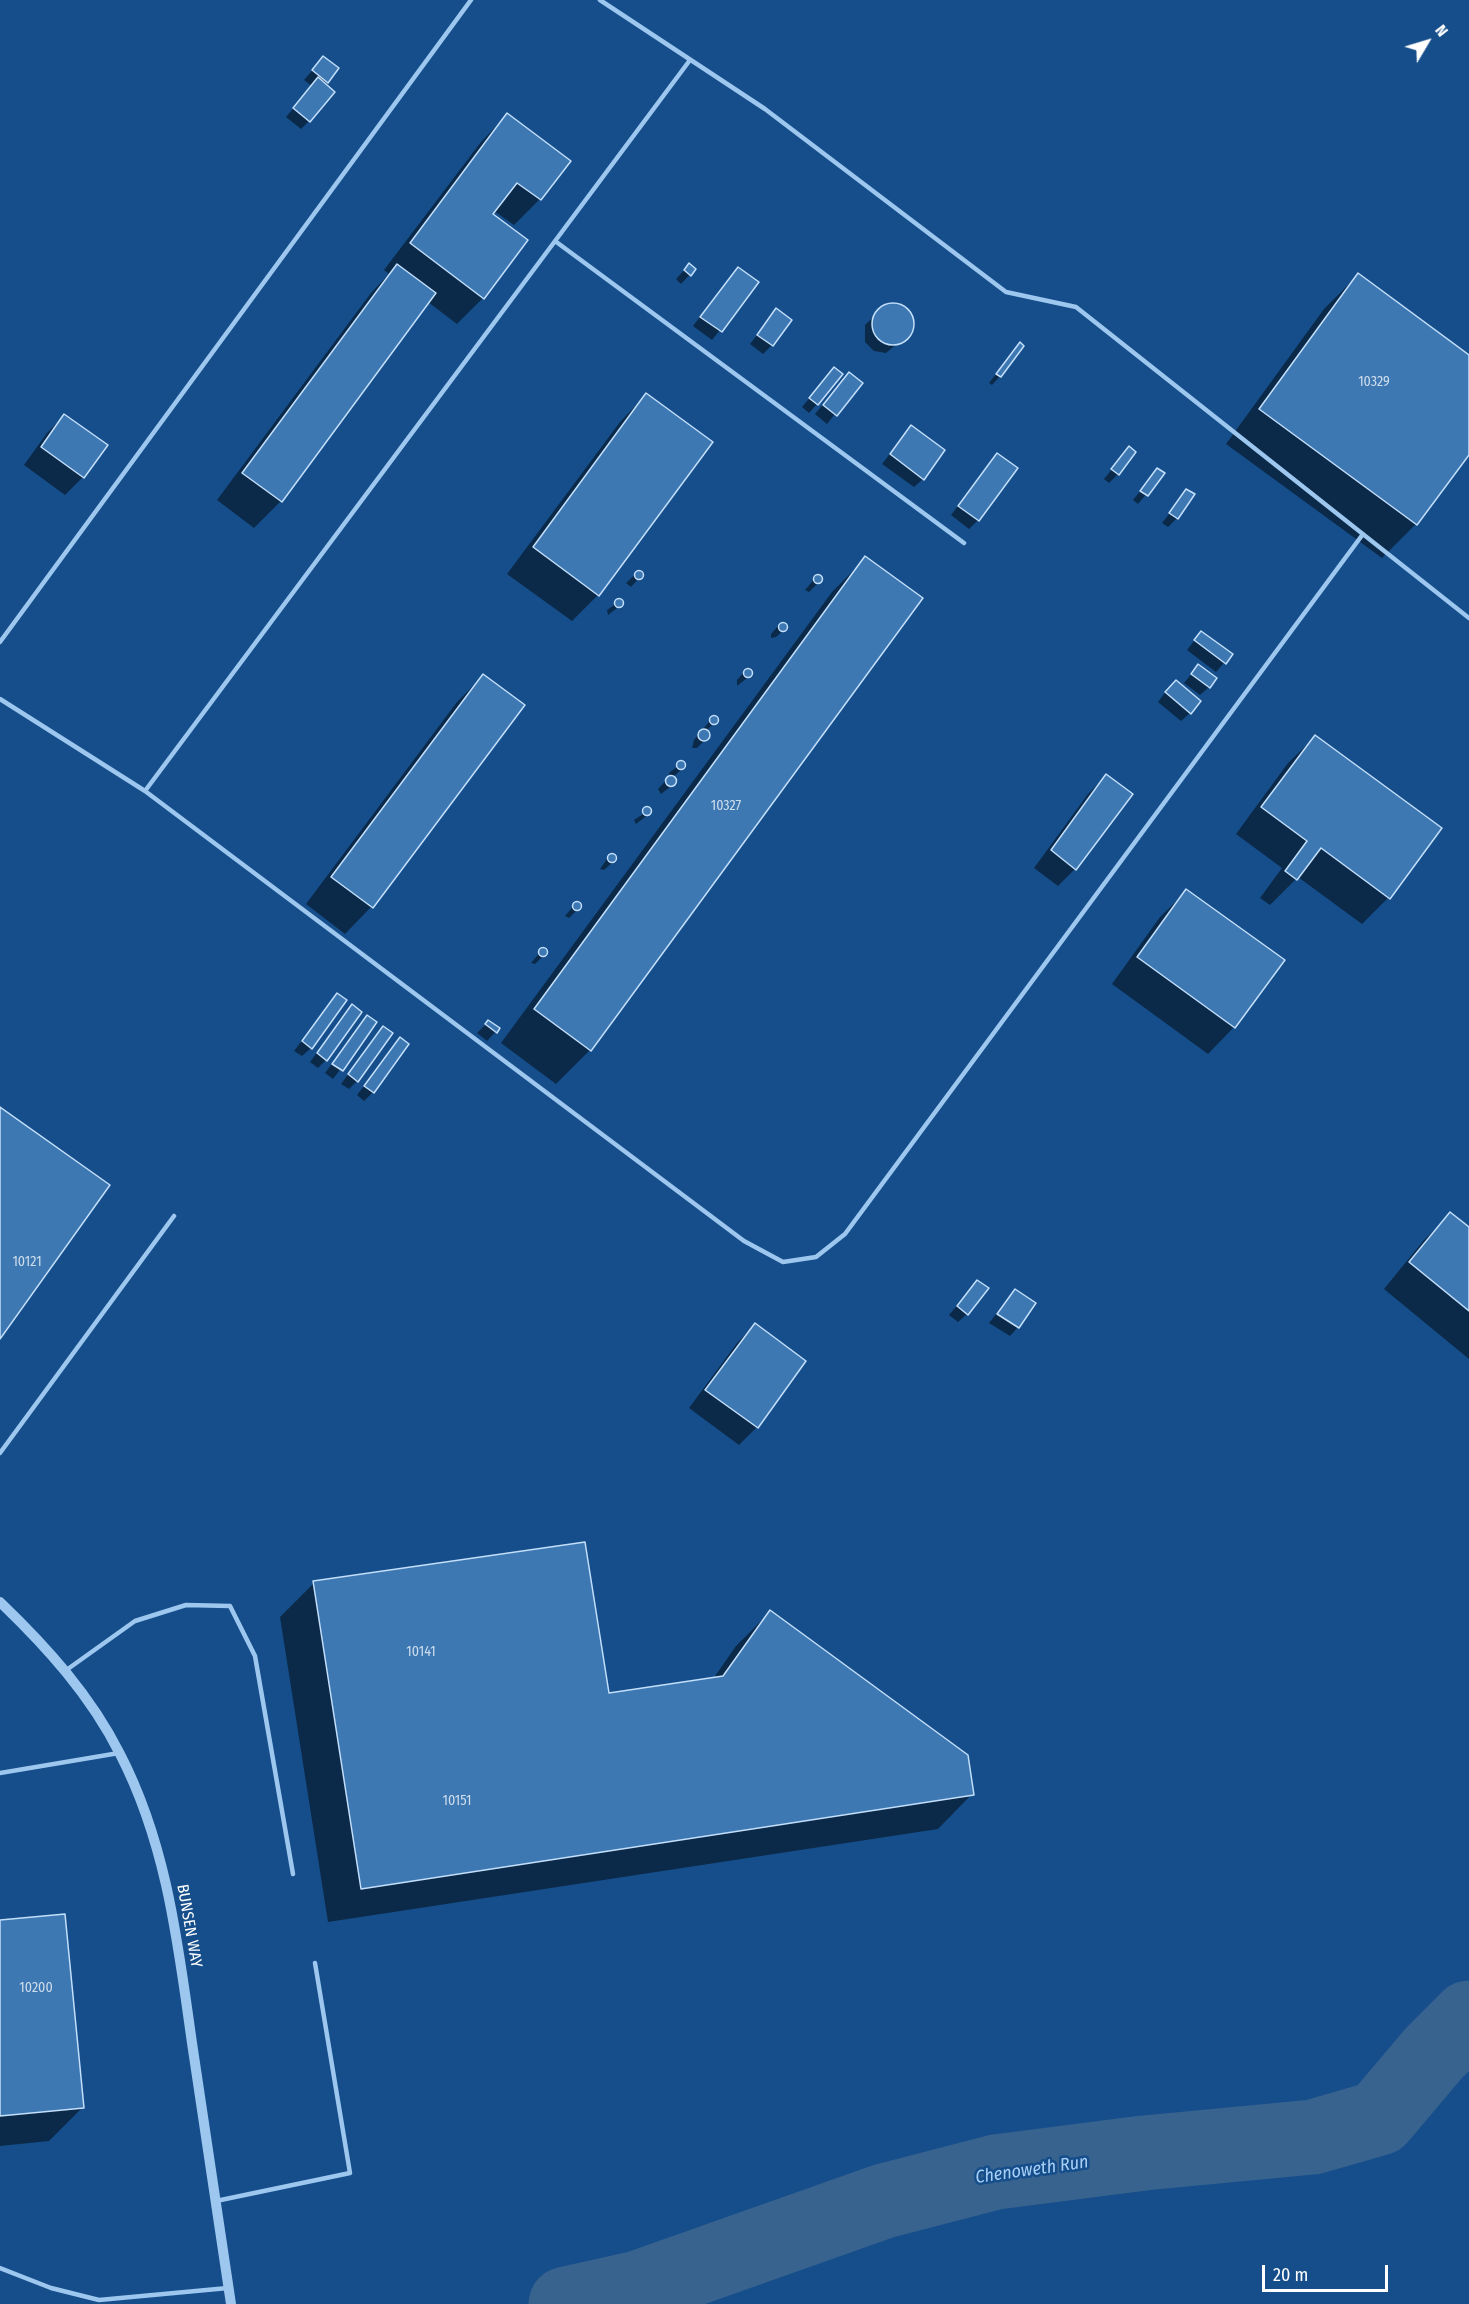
<!DOCTYPE html>
<html>
<head>
<meta charset="utf-8">
<style>
  body { margin:0 }
  #map { position:relative; width:1469px; height:2304px; overflow:hidden; background:#154e8a; font-family:"Fira Sans Condensed",sans-serif }
  canvas { display:block }
  .north { position:absolute; left:1397px; top:12px; width:60px; height:60px; -webkit-text-stroke:4px #154e8a; paint-order:stroke; rotate:52deg; font-size:16px; font-weight:700; line-height:24px; text-align:center; color:#fff }
  .north::after { content:''; display:block; margin:auto; width:21px; height:27px; background:#fff; clip-path:polygon(50% 0,100% 100%,50% 72%,0 100%) }
  .scale { position:absolute; left:1262px; top:2265px; width:126px; height:27px; box-sizing:border-box; border:3px solid #fff; border-top:0; padding-left:8px; font-size:18px; line-height:21px; white-space:nowrap; color:#fff; -webkit-text-stroke:4px #154e8a; paint-order:stroke }
</style>
</head>
<body>
<div id="map">
<canvas width="1469" height="2304"></canvas>
<div class="north">N</div>
<div class="scale">20 m</div>
</div>
<script>
const context = document.querySelector('canvas').getContext('2d');
context.lineJoin = 'round';
function paint(path, color) { context.fillStyle = color; context.fill(path, 'evenodd'); }
function strokePath(path, color, width, dash) { context.strokeStyle = color; context.lineWidth = width; context.lineCap = dash ? 'butt' : 'round'; context.setLineDash(dash || []); context.stroke(path); }
function write(font, color, halo, rows, align = 'center') {
  context.font = font + ' "Fira Sans Condensed",sans-serif'; context.lineWidth = 5; context.setLineDash([]); context.textBaseline = 'middle'; context.strokeStyle = halo; context.fillStyle = color; for (const [text, x, y, turn = 0] of rows) {
    context.save(); context.translate(x, y); context.rotate((+turn || 0) * Math.PI / 180); context.textAlign = isNaN(turn) ? turn : align; if (halo) context.strokeText(text, 0, 0); context.fillText(text, 0, 0); context.restore();
  }
}
const shadow = new Path2D(`
  M323 58 326 82 309 121 301 129 286 117 312 86 304 80Z
  M507 115 540 199 514 225 494 211 491 215 483 298 457 324 428 302 281 501 254 528 217 500 371 293 389 274 384 270 481 142Z
  M689 265 694 270 681 284 676 279Z
  M738 268 757 283 712 340 693 326Z
  M1358 275 1469 357V452L1416 524 1382 558 1226 444 1324 309Z
  M885 306H900L910 315 912 325 910 333 886 353 874 351 865 342V325Z
  M777 310 772 345 763 354 750 344Z
  M1020 344 1000 376 992 385 989 383Z
  M834 369 817 404 809 413 802 407Z
  M849 374 860 383 827 424 815 414Z
  M646 395 598 595 572 621 507 574 620 422Z
  M64 416 106 445 83 477 65 495 24 465 47 433Z
  M911 427 923 479 914 487 882 464Z
  M1129 448 1118 474 1109 483 1104 479Z
  M997 455 978 520 969 529 951 515Z
  M1157 470 1163 474 1138 504 1133 500Z
  M1187 491 1177 518 1168 527 1162 523Z
  M866 558 590 1050 556 1084 501 1043 832 592Z
  M638 572 641 573 639 578 631 587 626 583Z
  M817 576 820 579 818 583 809 592 805 590Z
  M620 601 621 605 608 615 607 610Z
  M779 625H785V629L776 637 771 638V634Z
  M1201 632 1231 655 1216 672 1187 650Z
  M1198 666 1209 687 1200 695 1184 683Z
  M745 671H750L751 675 737 686V680Z
  M483 676 523 706 371 907 345 934 306 904 457 702Z
  M1167 690 1190 713 1181 721 1158 702Z
  M713 717 717 720 705 732 708 733 706 739 697 748H692L694 740Z
  M1315 737 1388 898 1362 924 1298 877 1270 905 1260 898 1282 868 1236 834 1288 763Z
  M682 763 683 768 673 777 675 783 661 794 658 789 670 776 669 773Z
  M1106 776 1075 869 1058 886 1034 868 1088 794Z
  M649 810V814L636 824 634 820Z
  M613 855V862L604 870 600 869 609 856Z
  M1187 891 1283 960 1234 1027 1208 1054 1112 984 1160 917Z
  M576 903 580 905 578 909 569 918 565 916Z
  M543 949 546 951 543 956 535 964 531 963Z
  M337 995 311 1048 302 1056 294 1051Z
  M352 1006 326 1060 318 1068 310 1062Z
  M367 1017 375 1023 333 1079 325 1073Z
  M488 1022 498 1029 487 1041 477 1033Z
  M383 1028 357 1081 349 1089 341 1084Z
  M400 1039 373 1092 364 1101 357 1095Z
  M1451 1214 1469 1229V1359L1384 1289 1424 1240Z
  M977 1282 967 1314 958 1322 949 1315Z
  M1015 1291 1018 1327 1010 1336 989 1323Z
  M755 1325 757 1427 739 1445 689 1408 737 1343Z
  M314 1583 608 1694 713 1679 736 1646 770 1612 972 1794 938 1829 328 1922 280 1617Z
  M0 1922 83 2107 49 2141 0 2146Z`);
const river = new Path2D(`
  M566 2304 638 2288 884 2201 996 2172 1144 2153 1313 2137 1379 2118 1434 2053 1469 2018`);
const building = new Path2D(`
  M323 56 339 68 328 83 312 70Z
  M318 77 335 92 310 122 293 108Z
  M507 113 571 161 541 200 517 183 493 214 528 240 484 299 410 243Z
  M689 263 696 269 691 276 684 270Z
  M397 264 436 293 282 502 242 473Z
  M738 267 759 282 722 332 700 317Z
  M1358 273 1469 355V455L1417 525 1259 409Z
  M872 324a21 21 0 1 1 42 0a21 21 0 1 1-42 0Z
  M776 308 792 320 773 346 757 335Z
  M1020 342 1024 346 1001 377 996 374Z
  M834 367 843 374 818 405 809 398Z
  M849 372 863 383 837 416 823 405Z
  M646 393 713 442 599 596 533 547Z
  M64 414 108 445 84 478 41 447Z
  M911 425 945 450 924 480 890 454Z
  M1129 446 1136 452 1119 475 1111 469Z
  M997 453 1018 468 979 521 958 506Z
  M1157 468 1165 473 1148 496 1140 491Z
  M1186 489 1195 494 1178 519 1169 513Z
  M865 556 923 598 591 1051 534 1009Z
  M634.5 575a4.5 4.5 0 1 1 9 0a4.5 4.5 0 1 1-9 0Z
  M813.5 579a4.5 4.5 0 1 1 9 0a4.5 4.5 0 1 1-9 0Z
  M614.5 603a4.5 4.5 0 1 1 9 0a4.5 4.5 0 1 1-9 0Z
  M778.5 627a4.5 4.5 0 1 1 9 0a4.5 4.5 0 1 1-9 0Z
  M1201 631 1233 654 1226 664 1194 640Z
  M1198 664 1217 678 1210 688 1191 674Z
  M743.5 673a4.5 4.5 0 1 1 9 0a4.5 4.5 0 1 1-9 0Z
  M483 674 525 705 373 908 331 877Z
  M1176 680 1201 701 1191 714 1165 692Z
  M709.5 720a4.5 4.5 0 1 1 9 0a4.5 4.5 0 1 1-9 0Z
  M698 735a6 6 0 1 1 12 0a6 6 0 1 1-12 0Z
  M1315 735 1442 828 1390 899 1321 848 1297 880 1285 871 1307 841 1261 807Z
  M676.5 765a4.5 4.5 0 1 1 9 0a4.5 4.5 0 1 1-9 0Z
  M1106 774 1133 794 1076 870 1051 850Z
  M665.5 781a5.5 5.5 0 1 1 11 0a5.5 5.5 0 1 1-11 0Z
  M642.5 811a4.5 4.5 0 1 1 9 0a4.5 4.5 0 1 1-9 0Z
  M607.5 858a4.5 4.5 0 1 1 9 0a4.5 4.5 0 1 1-9 0Z
  M1186 889 1285 960 1235 1028 1137 957Z
  M572.5 906a4.5 4.5 0 1 1 9 0a4.5 4.5 0 1 1-9 0Z
  M538.5 952a4.5 4.5 0 1 1 9 0a4.5 4.5 0 1 1-9 0Z
  M337 993 347 1000 312 1049 302 1041Z
  M352 1004 362 1012 327 1061 317 1053Z
  M367 1015 377 1022 343 1071 332 1064Z
  M488 1020 500 1028 497 1033 485 1024Z
  M383 1026 393 1033 358 1082 348 1074Z
  M400 1037 409 1044 374 1093 364 1086Z
  M0 1107 110 1185 0 1339Z
  M1450 1212 1469 1227V1311L1409 1262Z
  M977 1280 989 1288 968 1315 957 1306Z
  M1015 1289 1036 1303 1019 1328 997 1314Z
  M755 1323 806 1361 758 1428 705 1390Z
  M585 1542 609 1693 723 1676 770 1610 968 1755 974 1795 361 1889 313 1581Z
  M65 1914 84 2108 0 2116V1920Z`);
const service = new Path2D(`
  M600 0 765 109 1006 292 1076 307 1469 618
  M690 60 145 791 744 1241 783 1262 816 1257 845 1234 1363 534
  M555 241 964 543
  M0 642 471 0
  M0 699 145 791
  M0 1453 174 1216
  M65 1671 135 1621 186 1605 230 1606 255 1656 293 1874
  M0 1773 119 1753
  M216 2201 350 2173 315 1963
  M0 2268 51 2288 99 2300 228 2288`);
const tertiary = new Path2D(`
  M0 1602C47 1647 91 1696 120 1754 167 1845 178 1944 192 2043 205 2130 218 2217 231 2304`);
const numberNames = [
  ["10329",1374,382],
  ["10327",726,806],
  ["10121",27,1262],
  ["10141",421,1652],
  ["10151",457,1801],
  ["10200",36,1988]
];
const streetNames = [
  ["BUNSEN WAY",189,1926,80]
];
const waterNames = [
  ["Chenoweth Run",1032,2170,-8]
];
paint(shadow, '#0007');
strokePath(river, '#38638f', 75);
paint(building, '#3d78b3');
strokePath(building, '#c3dffb', 1.5);
strokePath(service, '#9dc7ef', 4.5);
strokePath(tertiary, '#9dc7ef', 10);
write('14px', '#ceddec', null, numberNames);
write('16px', '#fff', '#154e8a', streetNames);
write('italic 18px', '#a8d0f7', '#154e8a', waterNames);
</script>
</body>
</html>
